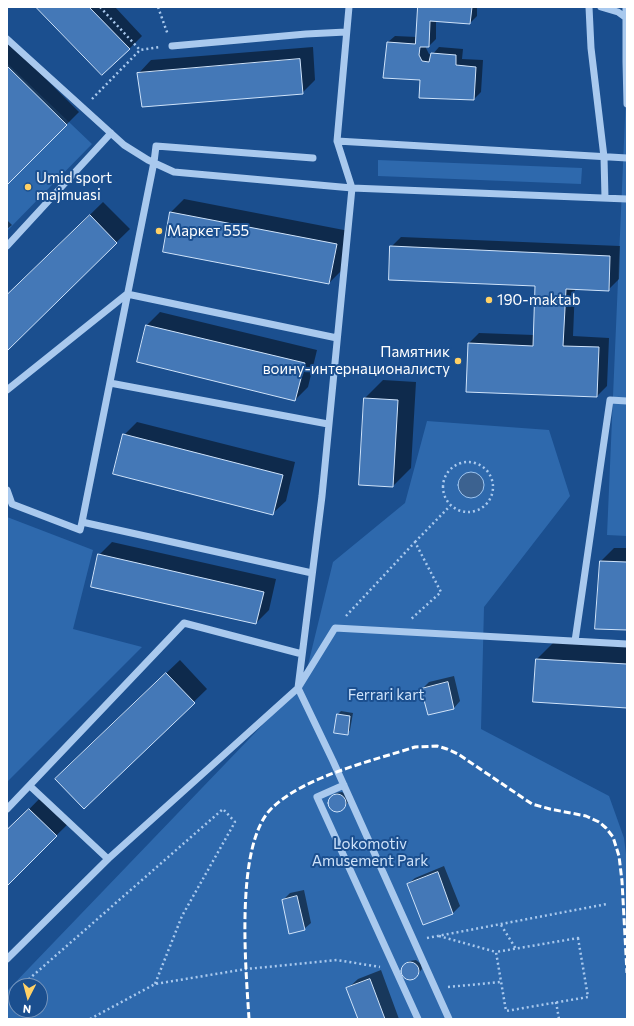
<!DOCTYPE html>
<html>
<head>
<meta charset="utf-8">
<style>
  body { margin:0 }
  #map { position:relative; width:634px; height:1026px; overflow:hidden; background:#1b4f8f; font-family:Commissioner,sans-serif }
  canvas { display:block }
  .frame { position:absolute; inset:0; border:8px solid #fff; pointer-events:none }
  .north { position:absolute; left:8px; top:978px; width:40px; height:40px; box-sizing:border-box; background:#1b4f8f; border:1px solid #7695bc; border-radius:50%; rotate:186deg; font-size:11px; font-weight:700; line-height:16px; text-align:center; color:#fff }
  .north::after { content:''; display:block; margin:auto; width:14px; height:18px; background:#ffd166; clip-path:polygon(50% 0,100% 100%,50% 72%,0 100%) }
</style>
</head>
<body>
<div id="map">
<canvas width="634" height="1026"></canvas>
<div class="frame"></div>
<div class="north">N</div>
</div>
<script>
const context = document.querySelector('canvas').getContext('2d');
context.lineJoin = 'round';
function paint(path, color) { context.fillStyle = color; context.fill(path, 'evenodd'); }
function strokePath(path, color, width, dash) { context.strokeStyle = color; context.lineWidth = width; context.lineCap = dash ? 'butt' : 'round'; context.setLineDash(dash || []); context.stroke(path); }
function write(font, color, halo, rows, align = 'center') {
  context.font = font + ' Commissioner,sans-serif'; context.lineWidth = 4; context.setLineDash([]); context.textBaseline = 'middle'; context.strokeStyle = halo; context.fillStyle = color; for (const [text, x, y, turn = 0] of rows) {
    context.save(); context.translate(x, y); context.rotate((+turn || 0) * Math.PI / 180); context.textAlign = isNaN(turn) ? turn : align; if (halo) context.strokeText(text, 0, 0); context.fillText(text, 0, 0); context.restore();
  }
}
const green = new Path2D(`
  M7 63 92 144 7 231Z
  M627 72V536L607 535Z
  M378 160 582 168 581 184 378 176Z
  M427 421 549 430 570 496 484 607 481 729 609 796 624 838 627 862V1019H7V991L298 688 308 665 333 562 405 503ZM16 986H40V1010H16Z
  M7 517 93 550 73 629 142 647 7 782Z`);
const water = new Path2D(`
  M458 485a13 13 0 1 1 26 0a13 13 0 1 1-26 0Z`);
const shadow = new Path2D(`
  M38 7H115L142 36 129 49Z
  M419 7H477V16L470 23 436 20V39L429 46H426V48L429 54 432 55 439 47 463 49 462 59 483 60 481 92 474 99 421 79 388 42 395 36 417 37Z
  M10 43 79 112 7 184V46Z
  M313 47 315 80 302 93 138 74 151 60Z
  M184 199 349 231 342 270 329 283 171 212Z
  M103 202 130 229 7 349V296Z
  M7 220 12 225 7 229Z
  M401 237 620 246 619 279 609 289 575 288 573 336 609 338 607 386 597 396 469 343 479 333 534 335 536 285 391 247Z
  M160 312 317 350 308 387 295 400 138 362 147 325Z
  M383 380 416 382 411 468 393 486 365 398Z
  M137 422 295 462 286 501 272 514 124 435Z
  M112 542 276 579 269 610 256 623 99 555Z
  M614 548H627V629L596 628 601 561Z
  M555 641 627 646V707L537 659Z
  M180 660 207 689 84 808 69 766Z
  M454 676 460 701 454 708 422 689 429 682Z
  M341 711 353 713 350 730 347 734 338 714Z
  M342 792 348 796 349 801 342 810 337 812 331 809 329 802 336 793Z
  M42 796 69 823 7 884V832Z
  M444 866 460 906 453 913 424 924 408 884 415 878Z
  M304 890 311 923 304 929 283 900 290 893Z
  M416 960 421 964 422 969 415 978 410 980 404 977 402 970 409 961Z
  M381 970 399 1019H359L347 989 358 979Z`);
const building = new Path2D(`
  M36 7H89L130 49 102 75Z
  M418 7H472L470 24 430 21 429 47H420L419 55 422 61 429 62 431 53 456 55V65L476 67 474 100 419 98 420 80 383 78 387 42 415 44Z
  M300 59 303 94 142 107 137 73Z
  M7 66 67 125 7 185Z
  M170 212 337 244 329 284 163 252Z
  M90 215 117 243 7 351V295Z
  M390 246 610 256 609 291 566 289 563 346 599 347 597 397 466 392 468 343 533 346 535 286 389 280Z
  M146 325 305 363 295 401 137 362Z
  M364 398 398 400 393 487 359 485Z
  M123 434 283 475 273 515 113 474Z
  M98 554 264 592 256 624 91 587Z
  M600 561 627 562V630L595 629Z
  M536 659 627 664V708L533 702Z
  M166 673 195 703 84 809 55 779Z
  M448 682 454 709 428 715 421 689Z
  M337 714 350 716 348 735 334 733Z
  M328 803a9 9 0 1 1 18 0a9 9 0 1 1-18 0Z
  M29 809 57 836 7 886V830Z
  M438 872 453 914 423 925 407 884Z
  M297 896 305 930 289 934 282 900Z
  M401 971a9 9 0 1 1 18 0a9 9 0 1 1-18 0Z
  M370 979 385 1019H358L346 988Z`);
const path = new Path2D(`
  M100 7 140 50
  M158 7 168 35
  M92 99 140 50 160 47
  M443 487a25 25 0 1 1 50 0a25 25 0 1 1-50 0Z
  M415 542 450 506
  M346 616 415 542 441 592 410 620
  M501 925 516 949
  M439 936 496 952
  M427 938 607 904
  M578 938 588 997 506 1011 496 952Z
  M21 986 223 809 235 822 182 916 155 984
  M448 987 501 982
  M7 998 16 990
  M556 1002 559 1019
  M90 1019 155 984 246 969 337 960 380 967`);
const minor = new Path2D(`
  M349 7 337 141 352 188 322 496 298 688 333 761 449 1019
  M589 7 591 48 604 157 605 198
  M601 7 618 12 625 17
  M626 7V62L627 104
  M7 39 124 145 148 160 174 172 352 188 627 199
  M172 46 306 34 346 32
  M337 141 627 158
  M7 246 111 133
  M110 383 328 424
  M7 390 127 294 337 338
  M7 490 12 504 80 530 82 522 312 573
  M82 522 154 162 156 146 313 158
  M575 641 610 400 627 401
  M344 785 317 797 418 1019
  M30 786 108 859
  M7 809 184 623 302 654
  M7 959 108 859 298 688 335 628 627 644`);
const rail = new Path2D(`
  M249 1019C246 969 234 842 273 807 306 776 372 761 415 747L437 746 447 749 458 754 532 804 550 809 586 816 599 822 606 828 613 837 619 856 622 881 627 973`);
const markers = [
  [28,187,4,"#ffd166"],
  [159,231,4,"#ffd166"],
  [489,300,4,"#ffd166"],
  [458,361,4,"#ffd166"]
];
const poiNames = [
  ["Umid sport",36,178],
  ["majmuasi",36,195],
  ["Маркет 555",167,231],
  ["190-maktab",497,300],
  ["Памятник",450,352,"right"],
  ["воину-интернационалисту",450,369,"right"]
];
const parkNames = [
  ["Ferrari kart",386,695],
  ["Lokomotiv",370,844],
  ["Amusement Park",370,861]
];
paint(green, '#2e69ad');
paint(water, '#3c6290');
strokePath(water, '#9cc4f0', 1);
paint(shadow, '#0007');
paint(building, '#4478b7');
strokePath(building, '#cfe3fa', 1);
strokePath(path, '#a9c9ee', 2.5, [2, 3]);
strokePath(minor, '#a9c9ee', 7);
strokePath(rail, '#fff', 3, [7, 3]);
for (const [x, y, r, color] of markers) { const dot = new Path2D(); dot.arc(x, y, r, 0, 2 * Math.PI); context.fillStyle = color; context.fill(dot); strokePath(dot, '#1b4f8f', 1.5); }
write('15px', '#fff', '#1b4f8f', poiNames, 'left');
write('15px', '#cfe3fa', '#1b4f8f', parkNames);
</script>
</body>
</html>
